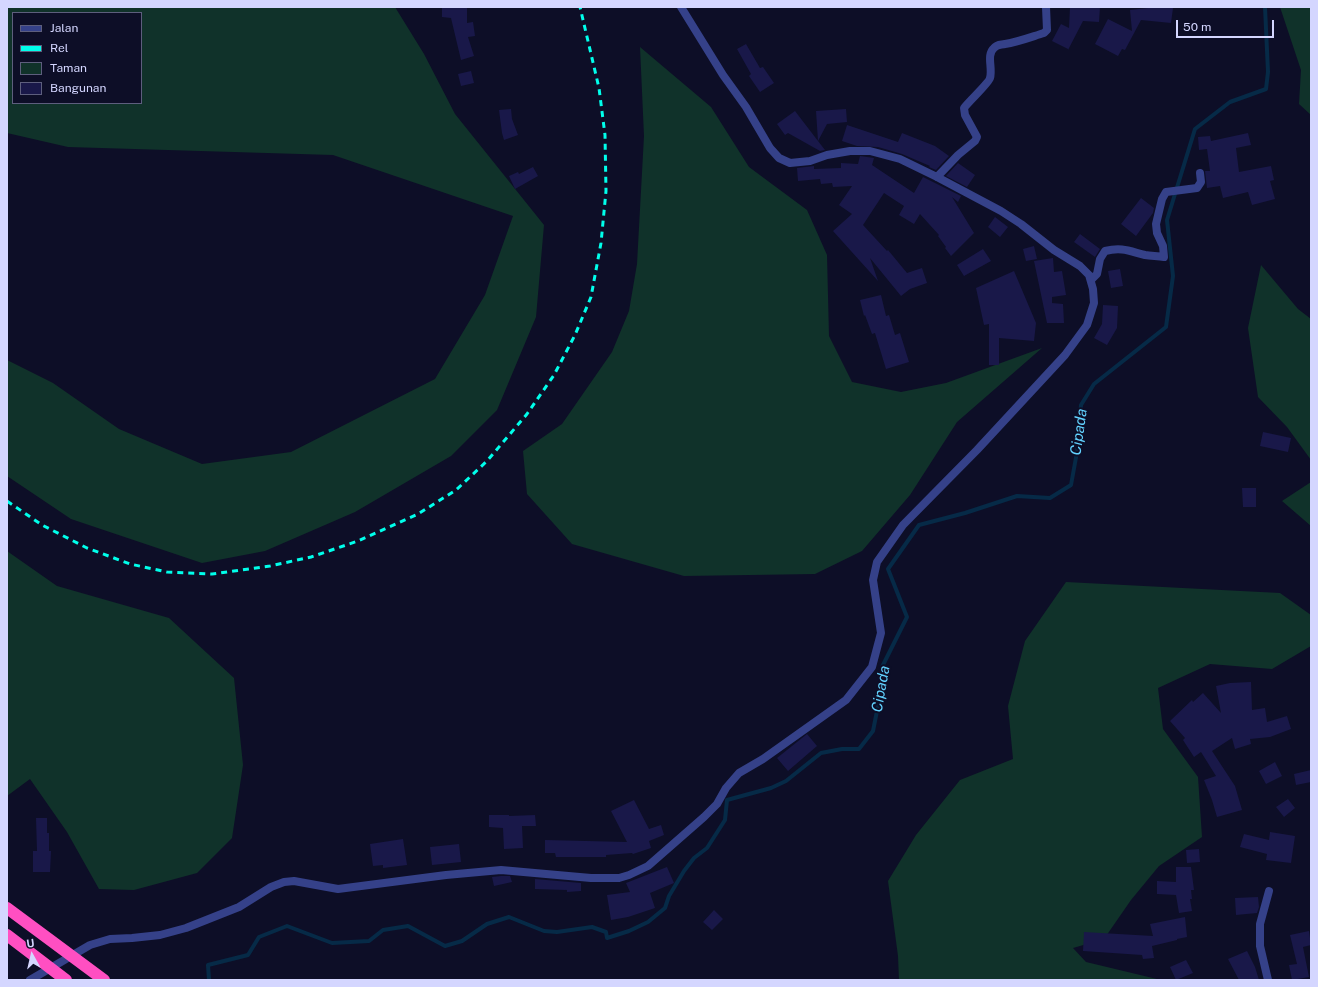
<!DOCTYPE html>
<html>
<head>
<meta charset="utf-8">
<style>
  body { margin:0 }
  #map { position:relative; width:1318px; height:987px; overflow:hidden; background:#0d0e27; font-family:"Public Sans",sans-serif }
  canvas { display:block }
  .frame { position:absolute; inset:0; border:8px solid #d4d6ff; pointer-events:none }
  .legend { position:absolute; left:12px; top:12px; width:130px; height:92px; box-sizing:border-box; background:#0d0e27; border:1px solid #5d5e7d; margin:0; padding:5px 7px; list-style:none; font-size:12px; color:#d4d6ff }
  .legend li { display:flex; align-items:center; gap:8px; height:20px }
  .legend b { width:20px; border:1px solid #5d5e7d }
  .north { position:absolute; left:12px; top:935px; width:40px; height:40px; -webkit-text-stroke:3px #0d0e27; paint-order:stroke; rotate:352deg; font-size:11px; font-weight:700; line-height:16px; text-align:center; color:#d4d6ff }
  .north::after { content:''; display:block; margin:auto; width:14px; height:18px; background:#d4d6ff; clip-path:polygon(50% 0,100% 100%,50% 72%,0 100%) }
  .scale { position:absolute; left:1176px; top:20px; width:98px; height:18px; box-sizing:border-box; border:2px solid #d4d6ff; border-top:0; padding-left:5px; font-size:12px; line-height:14px; white-space:nowrap; color:#d4d6ff; -webkit-text-stroke:3px #0d0e27; paint-order:stroke }
</style>
</head>
<body>
<div id="map">
<canvas width="1318" height="987"></canvas>
<div class="frame"></div>
<ul class="legend">
<li><b style="height:5px;background:#354189"></b>Jalan</li>
<li><b style="height:5px;background:#00ffeb"></b>Rel</li>
<li><b style="height:11px;background:#10322a"></b>Taman</li>
<li><b style="height:11px;background:#191849"></b>Bangunan</li>
</ul>
<div class="north">U</div>
<div class="scale">50 m</div>
</div>
<script>
const context = document.querySelector('canvas').getContext('2d');
context.lineJoin = 'round';
function paint(path, color) { context.fillStyle = color; context.fill(path, 'evenodd'); }
function strokePath(path, color, width, dash) { context.strokeStyle = color; context.lineWidth = width; context.lineCap = dash ? 'butt' : 'round'; context.setLineDash(dash || []); context.stroke(path); }
function write(font, color, halo, rows, align = 'center') {
  context.font = font + ' "Public Sans",sans-serif'; context.lineWidth = 4; context.setLineDash([]); context.textBaseline = 'middle'; context.strokeStyle = halo; context.fillStyle = color; for (const [text, x, y, turn = 0] of rows) {
    context.save(); context.translate(x, y); context.rotate((+turn || 0) * Math.PI / 180); context.textAlign = isNaN(turn) ? turn : align; if (halo) context.strokeText(text, 0, 0); context.fillText(text, 0, 0); context.restore();
  }
}
const green = new Path2D(`
  M7 7H395L424 54 455 114 544 225 536 317 497 410 451 456 355 512 265 551 202 563 71 519 7 476V360L53 383 119 429 202 464 291 452 435 379 485 295 513 216 333 155 68 147 7 133ZM13 13H141V103H13Z
  M1280 7H1311V115L1299 104 1301 70Z
  M640 47 711 107 749 167 807 210 827 255 829 336 852 382 901 392 946 383 1042 348 957 422 910 495 862 551 815 574 684 576 572 544 527 494 523 451 562 424 612 352 629 311 637 264 644 136Z
  M1261 265 1298 309 1311 319V460L1287 427 1258 397 1248 328Z
  M1311 482V526L1282 501Z
  M7 551 57 586 169 618 234 678 243 765 232 838 197 873 134 890 99 889 67 832 30 779 7 796Z
  M1066 582 1280 593 1311 615V646L1272 669 1210 664 1158 688 1163 729 1198 777 1202 837 1159 866 1131 900 1104 939 1073 948 1086 962 1161 980H899L898 956 888 881 916 835 960 780 1013 759 1008 706 1025 641Z`);
const stream = new Path2D(`
  M209 980 208 965 248 955 259 937 287 926 332 943 369 941 383 930 408 926 445 946 462 941 487 924 509 917 544 931 557 932 592 927 606 932 607 938 629 931 648 922 665 908 669 896 684 871 694 858 707 848 725 820 727 800 771 788 786 781 821 753 842 749H859L873 731 881 691 882 667 907 617 888 569 919 525 965 513 1017 496 1050 498 1071 485 1077 452 1081 405 1094 384 1166 327 1173 276 1167 220 1195 129 1230 102 1266 89 1268 72 1265 7`);
const building = new Path2D(`
  M442 7H467V23L473 22 475 36 468 37 474 56 461 60 451 18 442 17Z
  M1070 7H1100L1099 22 1083 21 1068 50V49L1052 41 1061 24 1069 28Z
  M1157 7 1173 8 1171 23 1141 20 1125 50 1122 49 1118 56 1095 44 1108 19 1132 31 1130 10Z
  M746 44 760 68 763 67 774 83 760 92 749 76 751 74 737 49Z
  M471 71 474 83 461 86 458 74Z
  M511 109 512 119 518 135 504 140 502 133 499 110Z
  M846 109 847 122 827 124 818 141 825 150 820 151 788 133 785 135 777 124 795 111 818 141 816 111Z
  M847 125 898 142 902 133 935 146 949 156 936 170 929 167 930 166 902 154 878 147 857 146 842 141Z
  M1248 133 1251 145 1236 148 1239 172 1271 166 1274 180 1270 181 1275 199 1252 205 1248 192 1223 198 1220 186 1207 188 1205 171H1210L1207 149 1199 150 1198 137 1210 136 1211 141Z
  M860 156 874 158 872 165 914 193 923 177 961 196 958 202 952 197 974 233 951 256 945 248 946 247 938 236 939 235 920 214 914 224 899 215 904 206 884 193 863 225 887 251 888 250 907 273 922 268 927 283 910 289 901 296 870 258 878 281 833 231 852 214 839 205 852 186 833 187 832 183 821 184 820 179 798 181 797 168 814 166V169L841 168V163L858 164Z
  M958 163 975 175 967 187 946 176Z
  M533 167 538 176 515 189 509 176 518 172 519 174Z
  M1141 198 1154 208 1153 213 1136 236 1121 224Z
  M995 217 1008 227 1000 237 988 227Z
  M1080 234 1100 249 1095 257 1074 242Z
  M1034 246 1037 259 1026 261 1023 249Z
  M983 249 991 261 964 276 957 265Z
  M1053 258 1054 272 1062 271 1066 295 1052 297V303L1063 304 1064 323H1047L1034 261Z
  M1120 269 1123 286 1111 288 1108 271Z
  M1014 271 1036 323 1034 341 999 338V365H989V324L984 325 976 288Z
  M881 295 886 316 889 315 895 335 900 333 909 362 886 369 875 333 872 334 865 315 864 316 860 300Z
  M1103 305 1118 306 1117 328 1107 345 1094 338 1102 324Z
  M1263 432 1291 438 1288 452 1260 446Z
  M1242 488H1256V507H1243Z
  M1251 682 1252 710 1265 708 1267 722 1287 716 1291 729 1270 737 1250 739 1251 744 1235 749 1232 738 1212 751 1235 786 1242 810 1217 817 1212 800 1204 780 1216 776 1201 752 1194 757 1183 740 1185 738 1170 721 1192 700 1193 702 1203 693 1221 713 1216 686 1230 683Z
  M807 734 817 746 788 771 777 758Z
  M1275 762 1282 776 1266 784 1259 771Z
  M1311 770V782L1296 785 1294 774Z
  M1288 799 1295 808 1284 817 1276 807Z
  M634 800 649 829 661 825 664 835 649 841 651 848 633 854 632 853 606 855V857H556L555 853H545V840L627 842 611 811Z
  M489 815H509V816L535 815 536 826H522L523 848 504 849 503 828 489 827Z
  M36 818H47V833H49V851H51L50 872H33V851H37Z
  M1270 832 1295 836 1291 863 1266 860 1267 854 1240 847 1244 834 1269 840Z
  M403 839 407 865 383 868V865L373 866 370 844Z
  M459 844 461 862 432 865 430 847Z
  M1199 849 1200 862 1187 863 1186 850Z
  M667 867 674 883 650 893 655 908 628 917 611 920 607 895 630 892 626 883Z
  M1176 867H1191L1194 890H1191L1192 899H1190L1192 911 1179 913 1176 895 1157 894V881L1176 882Z
  M501 876H510L512 882 494 886 492 877Z
  M535 879 581 883V891L567 892V890L535 889Z
  M1258 897 1259 907 1257 913 1236 915 1235 898Z
  M714 910 723 919 712 930 703 922Z
  M1185 917 1187 937 1177 939V940L1152 946 1154 958 1143 959 1142 955 1083 951 1084 932 1153 936 1150 924Z
  M1309 931 1311 945 1303 947 1309 977 1292 980 1289 965 1297 964 1290 935Z
  M1247 951 1255 967 1259 980H1239L1228 959Z
  M1186 960 1193 973 1176 980 1170 967Z`);
const street = new Path2D(`
  M937 177 958 155 975 141 977 137 965 115 964 108C969 101 989 83 990 78 993 68 986 55 994 48 997 44 1001 45 1005 44 1018 42 1031 37 1044 33L1047 30 1046 7
  M1091 280 1097 274 1100 259 1105 251C1122 247 1129 251 1145 255 1151 256 1158 256 1164 257L1163 246 1157 233 1156 224 1162 199 1166 192 1197 188 1201 182 1200 173
  M30 980 90 945 110 939 132 938 160 935 186 928 239 907 271 887 284 882 294 881 338 889 446 875 501 870 591 878H619L629 875 648 866 704 817 717 804 726 788 739 773 763 759 846 700 872 667 881 633 873 580 877 562 903 525 977 450 1065 355 1087 325 1094 303 1093 289 1089 275 1080 266 1054 250 1021 224 1001 211 937 177 900 159 870 151H850L827 155 810 161 790 163 779 158 770 148 746 107 723 75 681 7
  M1268 980 1260 946V924L1269 891`);
const rail = new Path2D(`
  M7 501 42 525 87 548 130 564 167 572 212 574 270 566 311 557 358 541 418 514 456 490 487 461 527 414 554 375 575 335 591 297 601 243 606 191 605 135 599 88 580 7`);
const highwayBridge = new Path2D(`
  M7 908 104 980
  M7 935 66 980`);
const waterNames = [
  ["Cipada",1079,432,-82],
  ["Cipada",881,689,-80]
];
paint(green, '#10322a');
strokePath(stream, '#062a47', 4);
paint(building, '#191849');
strokePath(street, '#354189', 8);
strokePath(rail, '#00ffeb', 3, [6, 5]);
strokePath(highwayBridge, '#ff4fc2', 12);
write('italic 15px', '#62d2ff', '#0d0e27', waterNames);
</script>
</body>
</html>
